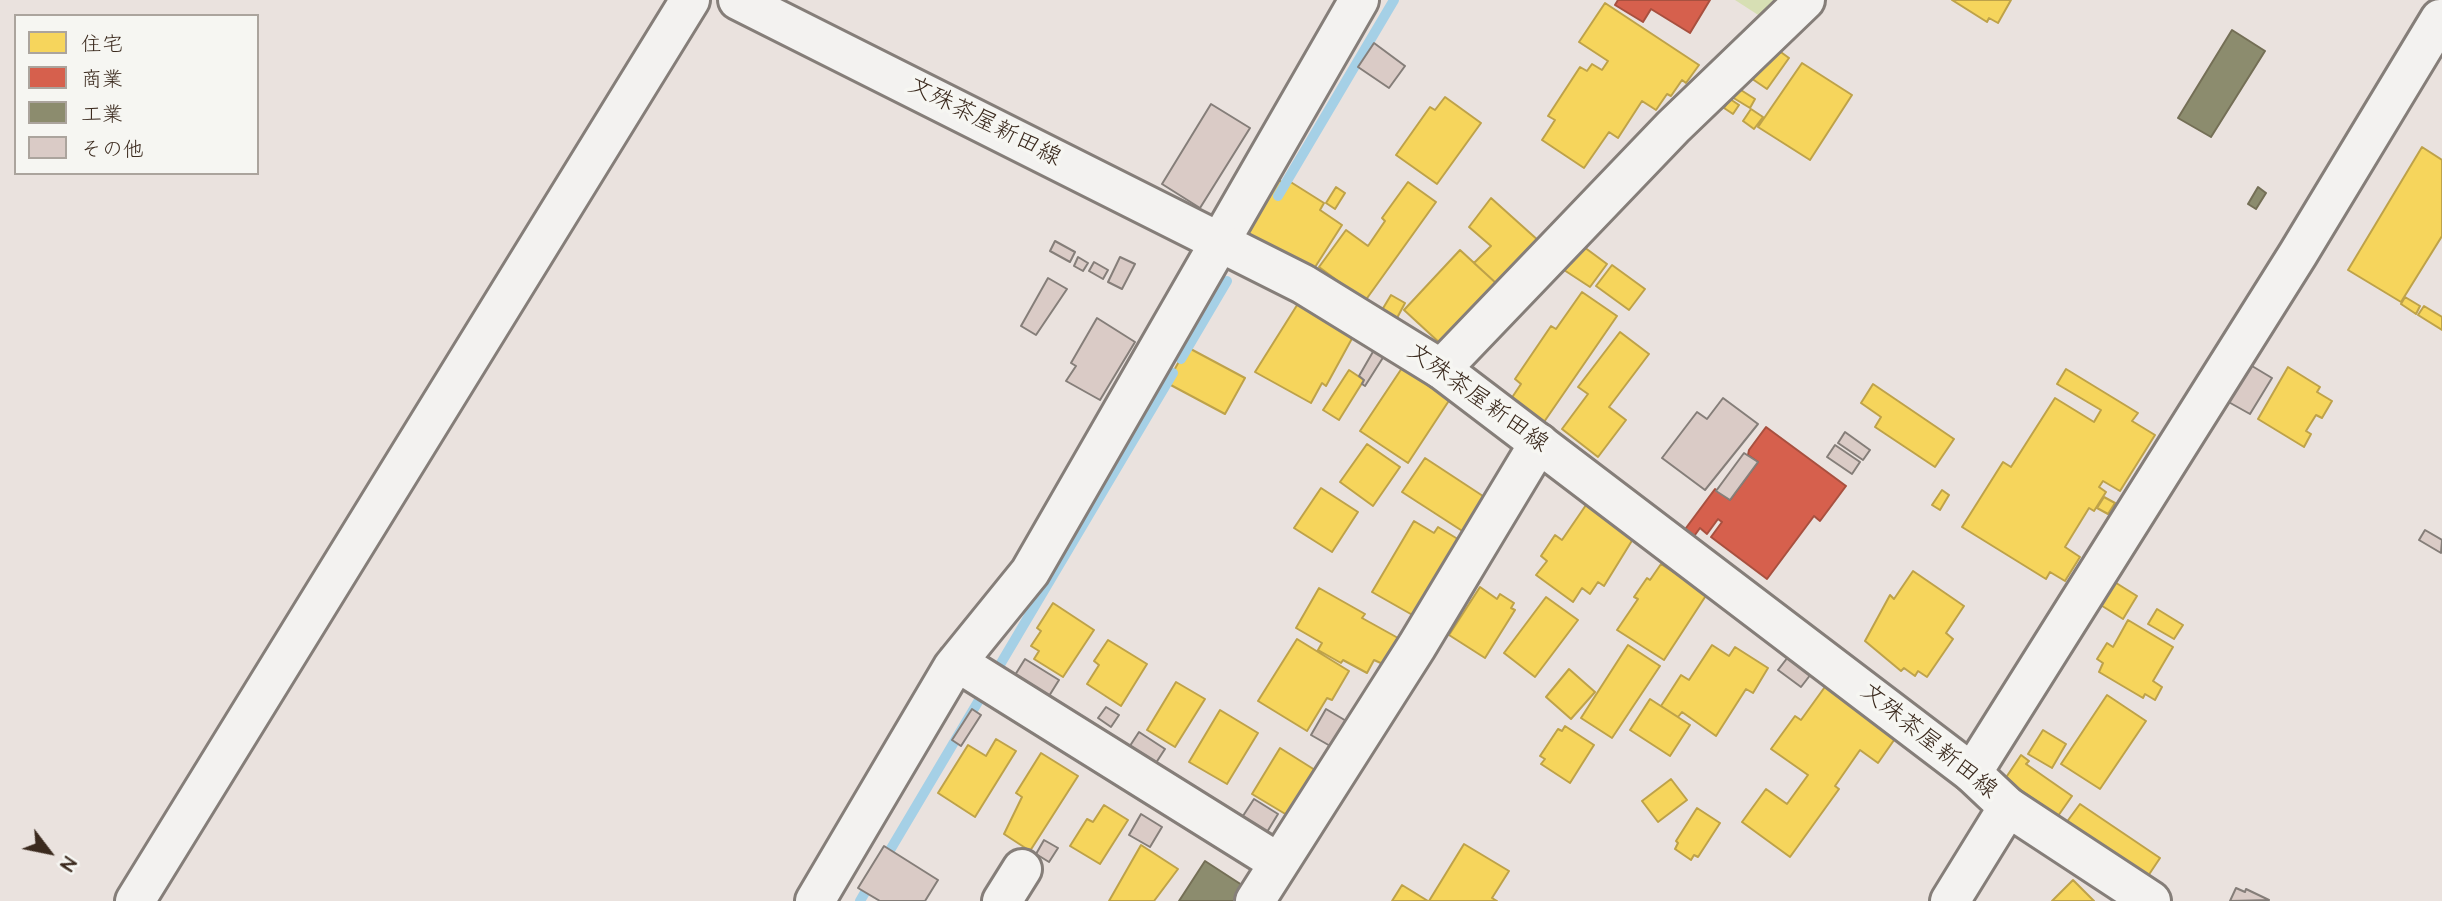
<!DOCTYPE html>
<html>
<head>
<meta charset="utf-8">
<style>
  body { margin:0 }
  #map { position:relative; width:2442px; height:901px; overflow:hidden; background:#eae2de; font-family:"Architects Daughter","Klee One",sans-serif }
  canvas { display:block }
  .legend { position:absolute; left:14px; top:14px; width:245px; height:161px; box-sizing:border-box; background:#f6f6f2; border:2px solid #aba49d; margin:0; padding:9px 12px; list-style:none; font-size:21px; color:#3b2a1e }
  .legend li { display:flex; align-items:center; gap:14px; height:35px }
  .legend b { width:35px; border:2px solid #aba49d }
  .north { position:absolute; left:14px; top:817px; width:70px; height:70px; -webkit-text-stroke:5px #f6f6f2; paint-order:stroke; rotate:122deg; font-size:19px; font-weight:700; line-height:28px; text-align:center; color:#3b2a1e }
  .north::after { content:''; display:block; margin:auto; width:24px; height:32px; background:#3b2a1e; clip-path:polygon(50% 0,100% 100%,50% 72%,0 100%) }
</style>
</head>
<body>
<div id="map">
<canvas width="2442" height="901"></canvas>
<ul class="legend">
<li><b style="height:19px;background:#f6d55c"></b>住宅</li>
<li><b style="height:19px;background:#d6604d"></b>商業</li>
<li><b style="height:19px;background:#8c8c6e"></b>工業</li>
<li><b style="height:19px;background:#dacbc6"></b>その他</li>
</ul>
<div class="north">N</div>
</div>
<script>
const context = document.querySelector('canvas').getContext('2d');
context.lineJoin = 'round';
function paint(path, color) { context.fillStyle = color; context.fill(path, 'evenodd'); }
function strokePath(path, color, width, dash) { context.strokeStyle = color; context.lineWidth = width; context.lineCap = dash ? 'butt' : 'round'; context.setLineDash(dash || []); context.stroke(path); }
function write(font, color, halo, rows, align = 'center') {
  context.font = font + ' "Architects Daughter","Klee One",sans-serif'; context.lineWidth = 7; context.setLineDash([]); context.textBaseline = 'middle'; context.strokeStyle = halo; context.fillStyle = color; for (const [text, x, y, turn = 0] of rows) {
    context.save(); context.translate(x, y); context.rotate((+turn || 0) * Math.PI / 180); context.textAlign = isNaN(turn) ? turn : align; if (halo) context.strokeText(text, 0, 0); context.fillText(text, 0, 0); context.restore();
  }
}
const green = new Path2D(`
  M1735 0H1786L1766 20Z`);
const homes = new Path2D(`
  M1952 0H2011L1998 23 1989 18 1987 22Z
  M1605 3 1699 65 1686 83 1682 80 1671 96 1667 94 1656 110 1642 101 1618 138 1609 132 1584 168 1542 140 1555 120 1548 116 1580 67 1587 71 1592 64 1602 70 1608 61 1579 42Z
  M1767 42 1789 58 1767 89 1745 74Z
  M1802 63 1852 95 1810 160 1758 127Z
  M1733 85 1755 99 1750 108 1727 94Z
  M1445 97 1481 123 1437 184 1396 155 1430 107 1435 110Z
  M1730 99 1739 105 1733 114 1724 108Z
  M1751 109 1763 117 1754 129 1743 121Z
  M2422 147 2442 160V236L2401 302 2348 270Z
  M1276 178 1286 185 1289 181 1324 203 1320 210 1342 225 1310 275 1241 232Z
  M1408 182 1436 202 1365 301 1319 267 1346 230 1368 246 1385 221 1382 218Z
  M1336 187 1345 193 1335 209 1326 203Z
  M1491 198 1540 242 1497 284 1474 263 1491 246 1469 227Z
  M1584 247 1607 264 1590 287 1564 270Z
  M1460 250 1497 284 1442 345 1404 310Z
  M1612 265 1645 289 1629 310 1596 286Z
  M1582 292 1617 316 1544 422 1511 399 1521 384 1515 379 1551 326 1556 329Z
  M1391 295 1405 303 1397 318 1382 310Z
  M2405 297 2420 306 2416 314 2401 304Z
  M1299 302 1355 333 1326 386 1322 383 1311 403 1255 372Z
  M2424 306 2442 317V330L2418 315Z
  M1620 332 1649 354 1609 407 1626 420 1598 457 1562 429 1588 394 1578 387Z
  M1187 347 1245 378 1225 414 1167 383Z
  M1406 362 1454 393 1408 463 1360 431Z
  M2288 367 2320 387 2317 392 2332 401 2322 418 2316 415 2306 431 2311 434 2304 447 2258 419Z
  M2066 369 2138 413 2132 421 2155 435 2120 491 2103 481 2099 487 2106 492 2094 511 2089 508 2065 547 2080 557 2065 581 2050 572 2046 579 1962 527 2003 462 2011 467 2055 398 2094 422 2101 410 2057 384Z
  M1349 370 1364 380 1339 420 1323 410Z
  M1873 384 1954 439 1935 467 1875 427 1881 417 1861 403Z
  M1367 444 1400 467 1373 506 1340 482Z
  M1425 458 1489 500 1467 534 1402 492Z
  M1321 488 1358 512 1332 552 1294 528Z
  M1942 490 1949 495 1940 510 1932 505Z
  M2104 497 2115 503 2108 514 2097 508Z
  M1586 505 1633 539 1604 586 1598 582 1590 594 1582 588 1573 602 1536 575 1547 561 1541 556 1555 535 1562 540Z
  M1414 521 1434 533 1438 527 1461 541 1416 617 1372 592Z
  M1661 564 1707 594 1664 660 1617 630 1638 599 1634 597 1647 578 1650 580Z
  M1913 571 1964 606 1946 633 1953 639 1927 677 1918 671 1915 676 1904 668 1901 671 1865 641 1890 595 1894 599Z
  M2113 581 2137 596 2123 619 2099 604Z
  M1480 587 1497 599 1500 594 1514 603 1511 608 1515 610 1485 658 1449 635Z
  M1319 588 1365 614 1362 618 1398 638 1383 664 1374 660 1367 673 1343 660 1341 663 1318 650 1322 643 1296 628Z
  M1546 597 1578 620 1535 677 1504 653Z
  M1053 603 1094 630 1063 677 1034 659 1039 651 1031 646 1041 631 1037 628Z
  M2157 609 2183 625 2174 639 2148 624Z
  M2128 620 2173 647 2153 681 2162 687 2155 700 2145 694 2143 698 2099 672 2103 663 2097 659 2107 643 2113 647Z
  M1297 639 1349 671 1332 700 1327 698 1307 731 1258 701Z
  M1108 640 1147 664 1121 706 1087 684 1099 665 1094 661Z
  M1628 645 1660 666 1612 738 1581 718Z
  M1712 645 1729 656 1735 647 1768 668 1753 693 1746 689 1716 736 1682 712 1678 717 1661 706 1681 675 1689 680Z
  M1569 669 1595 692 1571 719 1546 697Z
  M1176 682 1205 699 1175 747 1147 730Z
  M1827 684 1899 733 1878 763 1860 750 1835 786 1839 789 1790 857 1742 822 1766 789 1787 804 1808 775 1771 749 1795 716 1801 720Z
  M2107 695 2146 721 2100 789 2061 764Z
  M1650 699 1690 725 1670 756 1630 730Z
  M1220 710 1258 733 1227 784 1189 762Z
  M1565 726 1594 745 1570 783 1541 764 1545 759 1540 756 1558 729 1562 731Z
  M2043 730 2066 744 2052 768 2028 754Z
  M996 739 1016 751 975 817 938 793 968 745 986 756Z
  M1280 748 1315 770 1287 815 1252 794Z
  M1041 753 1078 776 1030 851 1004 834 1022 797 1016 793Z
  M2021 755 2029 761 2026 764 2072 796 2058 816 2005 779Z
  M1671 779 1687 800 1658 822 1642 801Z
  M2080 804 2160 858 2146 879 2066 823Z
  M1104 805 1128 820 1100 864 1070 846 1087 819 1093 822Z
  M1697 808 1720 823 1698 857 1694 855 1691 860 1675 849 1678 843 1676 841Z
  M1464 844 1509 871 1492 898 1497 901H1429Z
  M1141 845 1178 869 1154 901H1109Z
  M2073 880 2094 901H2052Z
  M1402 885 1428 901H1392Z`);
const shops = new Path2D(`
  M1618 0H1710L1690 33 1651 9 1643 22 1615 5Z
  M1766 427 1846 486 1820 521 1814 516 1767 579 1711 537 1722 522 1718 519 1707 534 1700 528 1692 539 1683 532 1715 489 1730 500 1758 462 1748 455 1749 450Z`);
const industry = new Path2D(`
  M2232 30 2265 51 2211 137 2178 118Z
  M2258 187 2266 193 2256 209 2248 204Z
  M1205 861 1245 887 1236 901H1179Z`);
const stream = new Path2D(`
  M1278 196 1394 0
  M1181 359 1227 281
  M883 862 1173 373
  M860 901 871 882`);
const building = new Path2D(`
  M1374 43 1405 66 1389 88 1358 67Z
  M1211 104 1250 128 1200 208 1162 184Z
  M1055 241 1075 252 1070 262 1050 251Z
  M1078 257 1088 263 1083 271 1074 266Z
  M1120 257 1135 264 1122 289 1108 282Z
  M1094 262 1108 270 1103 279 1089 271Z
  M1048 278 1067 289 1036 335 1021 326Z
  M1097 318 1135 342 1100 400 1066 381 1076 366 1071 363Z
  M1374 350 1384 356 1365 386 1362 384 1364 380 1359 376Z
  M2247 363 2272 378 2250 414 2225 400Z
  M1723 398 1758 424 1705 490 1662 458 1697 412 1707 419Z
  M1845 432 1870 450 1863 460 1838 443Z
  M1835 445 1860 462 1852 474 1827 457Z
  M1744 453 1758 462 1730 500 1716 491Z
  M2425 530 2442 540 2441 553 2419 540Z
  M1788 657 1811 674 1801 687 1778 670Z
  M1025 659 1059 680 1044 704 1010 683Z
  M1106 707 1119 715 1111 727 1098 718Z
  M972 709 981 715 961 746 952 740Z
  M1326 709 1348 722 1332 747 1311 735Z
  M1139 732 1165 749 1150 772 1124 755Z
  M1254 799 1278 814 1264 837 1239 822Z
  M1141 814 1162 827 1150 847 1129 835Z
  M1044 840 1058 848 1049 862 1036 854Z
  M884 846 938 880 925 901H880L858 888Z
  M2236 888 2245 892 2246 889 2269 900 2230 901Z`);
const minor = new Path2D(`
  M1441 369 1673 127 1805 0
  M957 662 1279 863
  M1972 773 2298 254 2440 19
  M135 901 690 0
  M815 901 953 667 1030 572 1359 0
  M1002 901 1022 869
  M1255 901 1417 646 1539 443
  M1950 901 2008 807`);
const major = new Path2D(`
  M738 0 1303 284 1441 369 1972 773 2008 807 2151 901`);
const streetNames = [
  ["文殊茶屋新田線",984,123,27],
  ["文殊茶屋新田線",1477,399,36],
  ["文殊茶屋新田線",1928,742,39]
];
paint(green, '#d7dfb4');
paint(homes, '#f6d55c');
strokePath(homes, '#bea249', 2);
paint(shops, '#d6604d');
strokePath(shops, '#a8503f', 2);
paint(industry, '#8c8c6e');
strokePath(industry, '#746f56', 2);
strokePath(stream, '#a5d0e6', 10);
paint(building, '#dacbc6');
strokePath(building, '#857e79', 2);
strokePath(minor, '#857e79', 44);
strokePath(major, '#857e79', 44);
strokePath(minor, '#f3f2f0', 38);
strokePath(major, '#f3f2f0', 38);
write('24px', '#3b2a1e', '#f6f6f2', streetNames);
</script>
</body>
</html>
